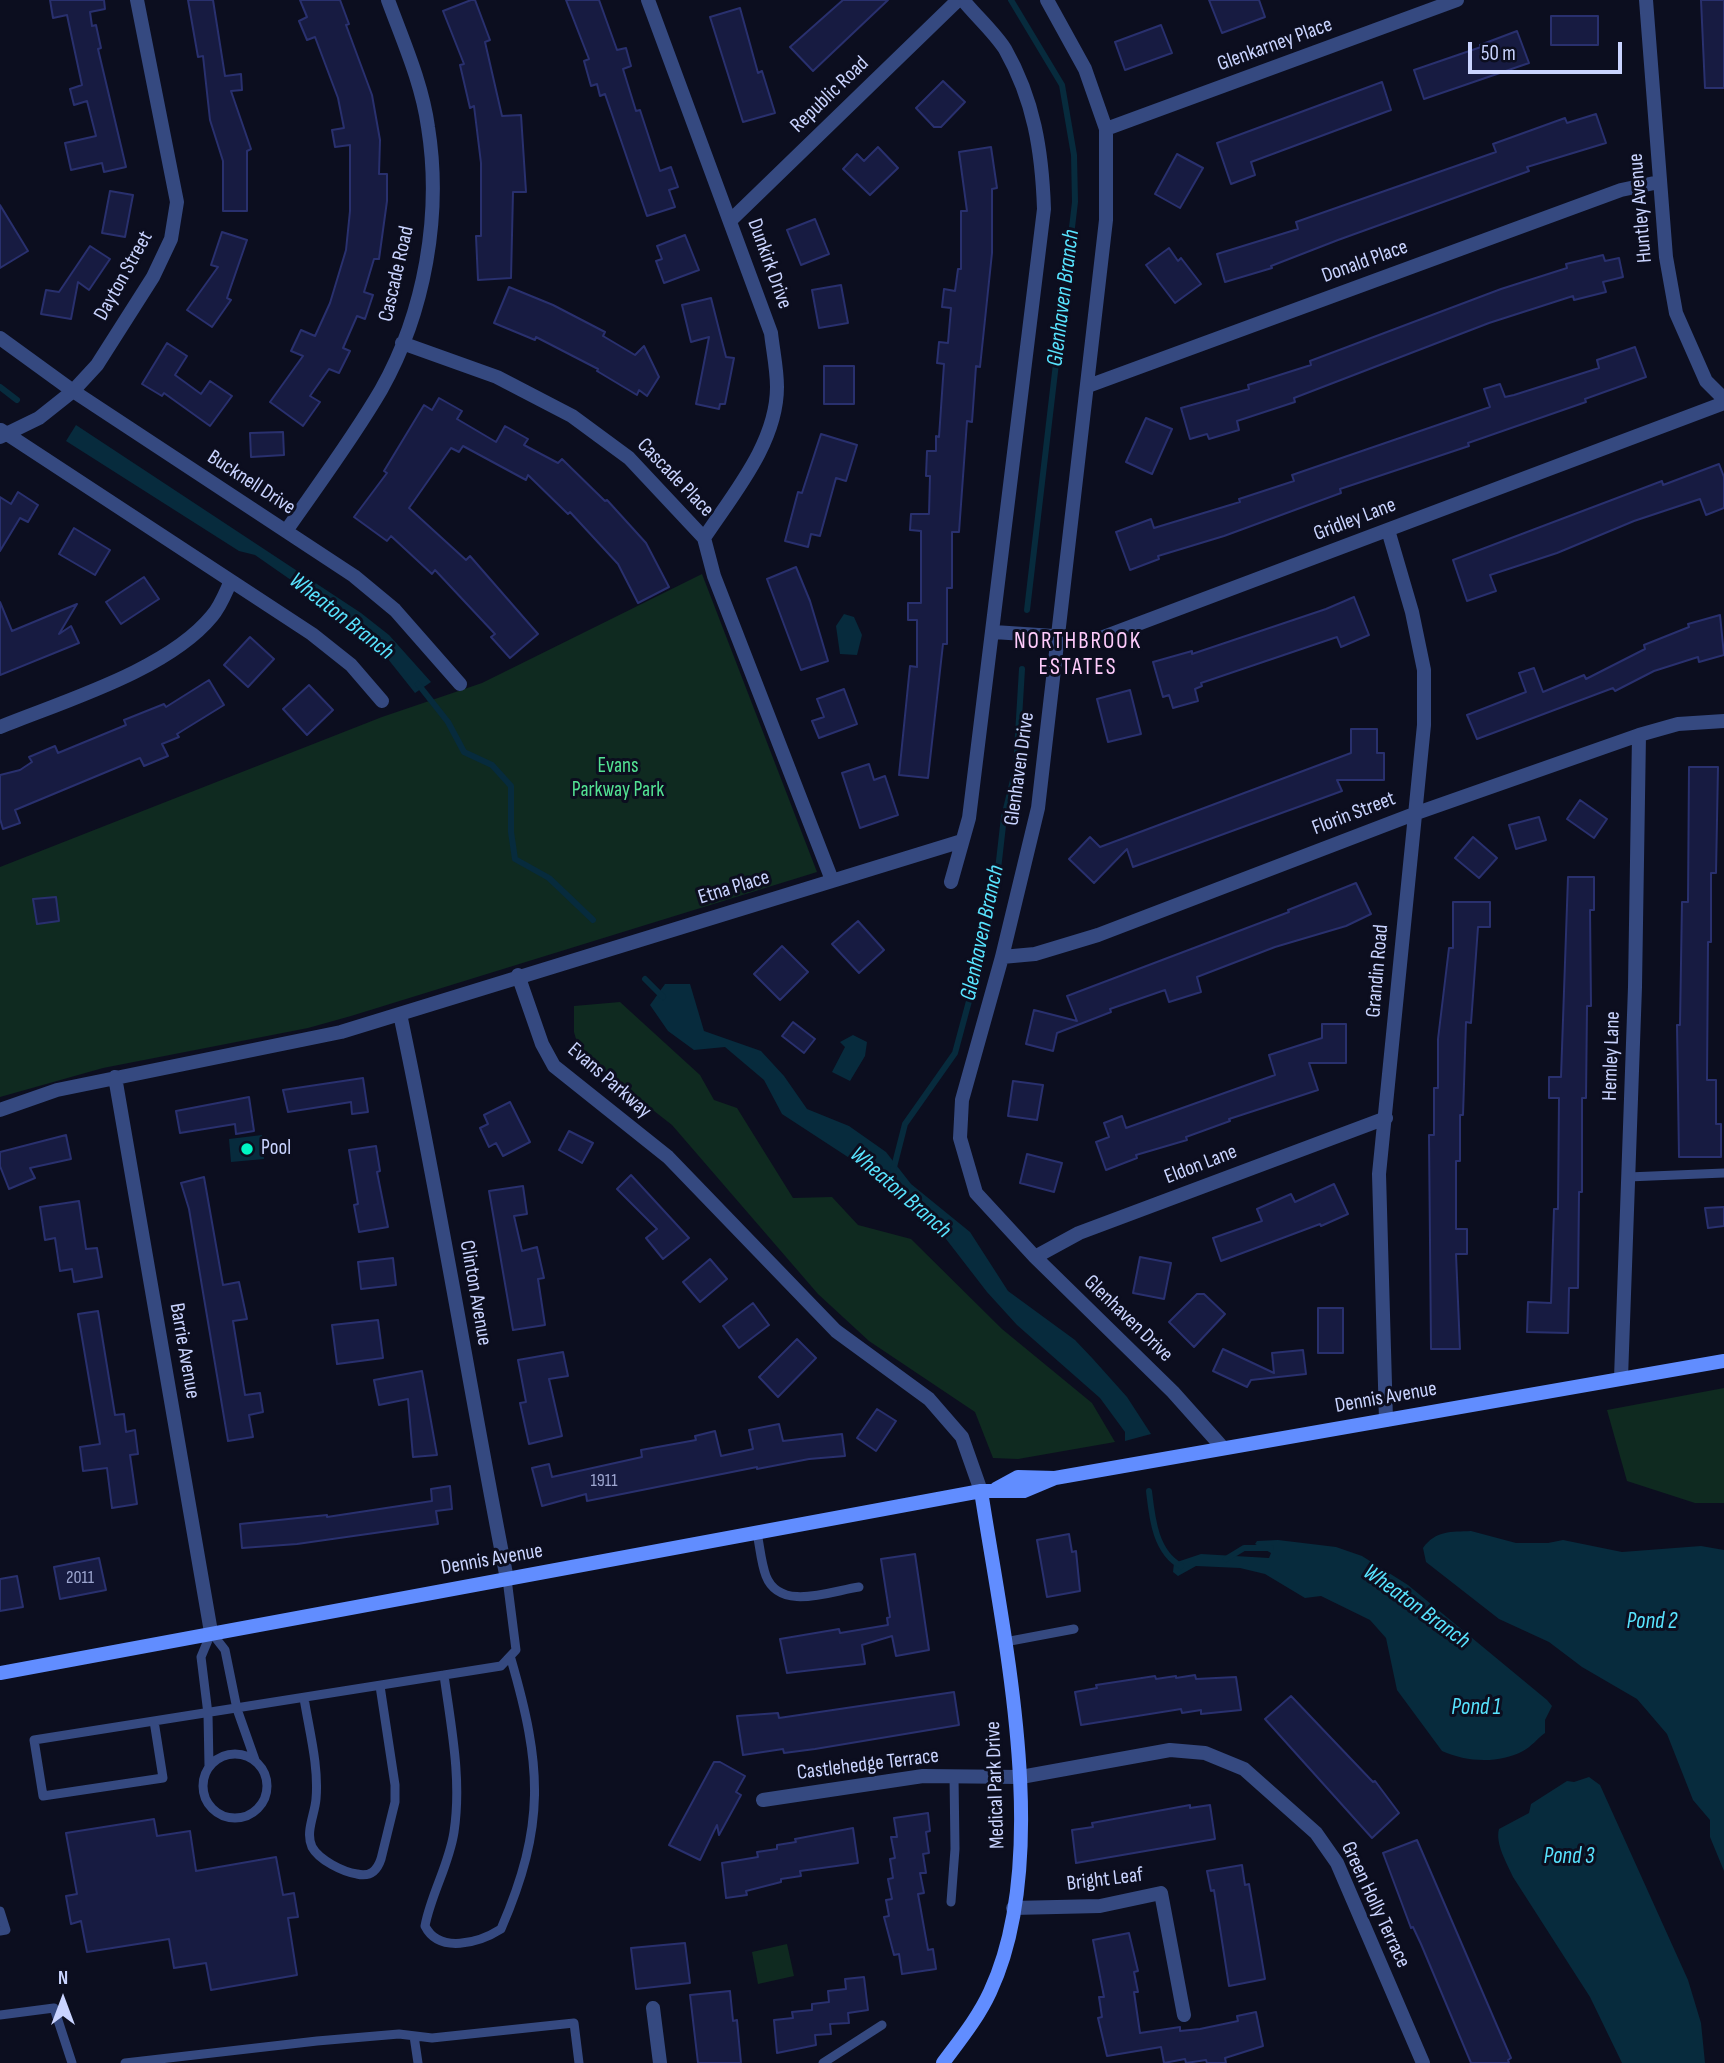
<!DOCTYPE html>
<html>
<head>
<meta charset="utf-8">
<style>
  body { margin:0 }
  #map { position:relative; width:1724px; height:2063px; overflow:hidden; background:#0c0e1f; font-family:"Sofia Sans Condensed",sans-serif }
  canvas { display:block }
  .north { position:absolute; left:28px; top:1965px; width:70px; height:70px; -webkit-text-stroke:5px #0c0e1f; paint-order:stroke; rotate:0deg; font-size:19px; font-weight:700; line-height:28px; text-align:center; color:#cad4ff }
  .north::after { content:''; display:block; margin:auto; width:24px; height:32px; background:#cad4ff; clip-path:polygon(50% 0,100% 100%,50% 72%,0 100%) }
  .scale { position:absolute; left:1468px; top:42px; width:154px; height:32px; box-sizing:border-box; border:4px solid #cad4ff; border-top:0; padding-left:9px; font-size:21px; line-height:24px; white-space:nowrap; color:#cad4ff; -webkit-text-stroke:5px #0c0e1f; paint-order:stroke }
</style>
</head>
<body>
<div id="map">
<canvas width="1724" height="2063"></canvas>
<div class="north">N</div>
<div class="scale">50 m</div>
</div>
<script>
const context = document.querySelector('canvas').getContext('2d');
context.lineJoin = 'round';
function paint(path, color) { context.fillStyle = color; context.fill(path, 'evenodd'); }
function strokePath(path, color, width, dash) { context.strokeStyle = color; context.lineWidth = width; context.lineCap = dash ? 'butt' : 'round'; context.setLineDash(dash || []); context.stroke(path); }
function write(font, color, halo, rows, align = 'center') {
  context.font = font + ' "Sofia Sans Condensed",sans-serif'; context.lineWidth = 6; context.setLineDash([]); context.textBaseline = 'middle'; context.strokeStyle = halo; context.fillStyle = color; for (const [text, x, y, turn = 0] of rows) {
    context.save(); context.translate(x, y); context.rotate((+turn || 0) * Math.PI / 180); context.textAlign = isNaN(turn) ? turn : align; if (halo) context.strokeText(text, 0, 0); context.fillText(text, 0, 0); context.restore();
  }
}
const green = new Path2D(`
  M702 574 817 872 351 1016 308 1028 103 1068 0 1097V867L382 717 482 683Z
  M620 1002 700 1075 714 1100 737 1108 793 1198 832 1197 858 1225 911 1239 1002 1329 1092 1403 1115 1442 1018 1459 993 1458 975 1412 869 1341 818 1294 672 1125 580 1053 574 1032V1006Z
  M1724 1388V1503H1695L1627 1481 1607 1410Z
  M787 1944 794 1976 758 1984 752 1952Z`);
const water = new Path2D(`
  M76 425 361 613 389 635 431 682 415 693 376 644 334 610 255 555 239 551 66 441Z
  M844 614 854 617 862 635 857 655 840 654 836 626Z
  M665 984H690L704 1031 761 1051 784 1076 807 1109 849 1126 886 1152 911 1184 970 1232 1008 1291 1075 1340 1093 1359 1127 1397 1151 1434 1125 1441V1432L1100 1398 1017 1325 987 1292 936 1226 880 1178 782 1114 764 1080 725 1047 694 1050 668 1031 650 1005Z
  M853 1035 867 1042 865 1056 850 1081 832 1072 845 1047 840 1042Z
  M262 1135 264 1159 231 1162 229 1139Z
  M1471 1531 1516 1543H1548L1563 1540 1622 1552 1701 1546 1724 1550V1871L1710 1837V1820L1693 1800 1667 1734 1637 1699 1582 1667 1549 1642 1499 1619 1426 1562 1423 1548C1436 1530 1451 1532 1471 1531Z
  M1278 1540 1336 1547 1362 1556 1408 1585 1547 1700 1552 1706 1545 1720V1733C1538 1738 1531 1747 1523 1751 1499 1764 1466 1762 1442 1751L1397 1690 1386 1638 1370 1620 1321 1596 1305 1598 1265 1574 1240 1568 1196 1566 1178 1576 1173 1572 1174 1563 1201 1554 1269 1558 1271 1553 1255 1544 1257 1541Z
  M1589 1777 1600 1785 1688 1980 1701 2023 1705 2063H1622L1590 1997 1513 1877C1507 1863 1495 1844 1499 1829L1529 1813 1531 1804 1567 1781 1574 1782Z`);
const stream = new Path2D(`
  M1011 0 1062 85 1074 155 1075 202 1027 610
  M0 387 17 400
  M418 684 448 722 464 752 492 765 511 786V832L515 859 549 878 593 920
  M645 979 663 997
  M893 1171 905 1124 955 1053 972 990 976 960 987 932 996 887 1004 817 1016 768 1022 669
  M1149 1491C1152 1517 1155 1552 1181 1566
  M1226 1559 1244 1548H1271`);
const building = new Path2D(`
  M50 0H104L105 9 90 12 92 26 96 25 101 48 98 49 126 167 104 172 102 163 71 170 65 143 96 136 87 101 74 105 70 89 82 85 67 15 53 18Z
  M188 0H213L225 76 241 74 242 90 231 91 251 149 247 151V211H223V161L210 120 203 56 198 57Z
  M300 0H340L349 24 346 25 372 95 380 140 379 174H387V201L379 259H374L364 292 373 295 365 319 357 316 343 348 350 351 339 373 329 369 310 396 320 402 303 426 270 402 303 356 291 351 301 330 315 336 330 303 346 250 350 211V145L335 147 332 130 344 128 338 98 315 37 307 40 299 21 307 17Z
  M471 0H475L490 40 485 42 502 116 521 115 526 192H513L511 278 478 280 476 236H481V163L474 106 470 108 460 65 464 64 443 11Z
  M566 0H599L617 50 626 48 631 66 623 69 636 111 640 110 660 171 671 167 678 187 669 190 675 207 647 216 605 94 600 96 597 84 591 86 584 61 589 59Z
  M843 0H888L813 71 790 47Z
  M1209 0H1259L1265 17 1222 33Z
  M1701 0H1724V88H1705Z
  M740 8 758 73 762 71 775 113 743 122 710 17Z
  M1551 16H1598V45H1551Z
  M1161 25 1172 53 1125 70 1115 42Z
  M1517 31 1529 63 1424 99 1414 70 1481 47 1480 45Z
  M943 81 965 102 941 127H934L916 108Z
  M1382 82 1391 110 1251 162 1255 175 1231 184 1217 143Z
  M1596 114 1606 143 1527 167 1529 171 1338 240 1271 266 1272 268 1225 282 1217 254 1298 229 1296 222 1496 152 1493 144 1565 118 1567 123Z
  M878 147 898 168 870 195 843 169 857 154 864 161Z
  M991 147 997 188 992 189V253L980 367 976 366 972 422 967 421 959 532H952V588H947V644H943L928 778 899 775 910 666 917 667V620H908V603H921V531L910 530 911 514H929L930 476H926L927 451H936V436L939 437 944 364 937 363 939 342 948 343 951 308 942 307 944 289 955 291 958 269H961V211H967L959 152Z
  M1177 154 1203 168 1180 208 1155 194Z
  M110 191 133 195 125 237 102 233Z
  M0 205 28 251 0 268Z
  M815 219 829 254 801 265 787 230Z
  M222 232 247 240 227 298 231 300 212 327 187 310 218 267 211 265Z
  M685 235 699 270 664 283 656 261 662 259 657 246Z
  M90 246 110 259 89 290 78 282 71 319 41 314 46 290 59 292Z
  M1169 248 1178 261 1181 258 1201 284 1175 303 1146 265Z
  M1603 255 1605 261 1619 258 1623 277 1603 282 1606 292 1574 300 1573 296 1489 323 1294 398 1295 402 1237 421 1239 430 1209 439 1207 434 1190 439 1181 408 1249 389 1248 385 1311 365 1310 361 1501 289 1567 268 1566 264Z
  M841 285 848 323 819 328 812 290Z
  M509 287 553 305 605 332 603 336 635 355 644 346 659 377 647 396 639 390 637 395 597 371 598 369 536 337 535 340 494 323Z
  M711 298 726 357 734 358 725 404H720L719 409 696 404 709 337 691 342 682 305Z
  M167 343 187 356 175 375 201 394 210 381 232 396 210 426 164 393 162 396 142 384Z
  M1635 347 1646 377 1585 399 1586 402 1468 443 1469 446 1340 489 1341 493 1224 536 1158 556 1159 559 1130 570 1116 532 1151 519 1154 528 1240 502 1239 499 1294 481 1292 475 1490 407 1484 389 1500 384 1505 397 1514 395 1599 368 1597 360Z
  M824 366H854V404H824Z
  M439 398 462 411 457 419 496 442 505 426 528 439 524 445 558 463 562 459 605 501 607 500 646 543 669 587 638 603 618 564 570 512 568 514 528 475 526 480 463 446 459 452 451 448 409 508 466 560 470 556 538 634 510 658 491 637 495 634 435 570 432 574 391 536 387 541 354 517 387 473 384 471 424 405 432 410Z
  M1146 418 1172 429 1152 474 1126 462Z
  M283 432 284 455 251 457 250 433Z
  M821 434 857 445 846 481 836 478 820 536 811 534 808 547 785 541 798 492 802 493Z
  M1719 464 1724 477V508L1706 515 1700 499 1634 521 1557 553 1490 575 1496 591 1467 601 1453 560 1662 481 1663 485Z
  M18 492 38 505 28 522 20 518 0 551V497L11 504Z
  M74 528 110 550 95 575 59 554Z
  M796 567 810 601 828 661 801 670 767 579Z
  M144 577 159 599 121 624 106 602Z
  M1354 597 1369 635 1341 647 1337 637 1201 683 1202 686 1195 689 1198 701 1173 708 1169 695 1163 697 1153 662 1192 651V654L1326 609Z
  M0 602 12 631 77 604 59 634 71 626 79 643 0 675Z
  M1720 615 1724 655 1699 662 1698 657 1654 671 1615 691 1613 688 1477 739 1467 715 1526 692 1519 673 1534 668 1543 692 1584 675 1586 679 1645 649 1644 645 1689 627 1688 624Z
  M250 637 274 659 248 687 224 665Z
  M209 680 224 705 177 734 179 737 162 744 168 756 144 766 140 758 15 810 20 823 3 829 0 819V775L20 770 32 762 29 757 55 746 58 753 126 725 124 720 164 704 166 707Z
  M309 685 333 710 307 735 283 709Z
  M844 689 857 724 819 738 812 721 824 717 817 699Z
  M1130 690 1141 734 1108 742 1097 699Z
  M1351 729H1377V753H1384V780H1337L1342 791 1133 867 1127 849 1094 883 1069 859 1090 837 1100 847 1351 753Z
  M869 764 874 780 885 776 898 815 860 828 842 773Z
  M1689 767H1718L1716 873H1711V942H1708L1707 1080H1716V1124H1721V1157H1679L1677 1025H1680L1682 902H1688Z
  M1580 800 1607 819 1594 838 1567 819Z
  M1539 817 1546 840 1516 849 1509 825Z
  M1473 837 1497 858 1479 878 1455 858Z
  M1568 877H1594V910H1590L1591 1006H1587L1586 1098H1582V1192H1579L1578 1288H1569L1568 1333 1527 1332 1528 1302 1551 1303 1554 1209H1558L1559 1098H1549V1077H1561Z
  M1356 883 1371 914 1346 926 1275 947 1197 977 1201 992 1169 1002 1165 990 1110 1009 1111 1012 1057 1033 1053 1051 1026 1044 1034 1010 1077 1021 1067 996 1289 912 1288 910Z
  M56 897 59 921 37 924 33 899Z
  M1453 902H1490V927H1478L1471 1023 1466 1022 1463 1115H1460V1161H1456V1229H1467V1254H1456L1460 1349H1431L1429 1135H1434V1088H1438V1039L1449 948H1453Z
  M858 921 884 950 859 973 832 944Z
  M782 946 808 972 780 1000 754 974Z
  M793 1022 815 1039 804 1053 782 1036Z
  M1322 1024H1346V1063H1309L1318 1090 1229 1119 1230 1121 1186 1137 1187 1140 1136 1155 1137 1158 1106 1170 1096 1142 1109 1137 1104 1123 1122 1116 1126 1128 1275 1075 1269 1055 1322 1038Z
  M363 1078 368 1112 352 1114 351 1102 288 1112 283 1090Z
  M1013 1081 1043 1085 1037 1120 1008 1116Z
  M249 1097 254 1131 236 1134 235 1124 180 1133 176 1111Z
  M510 1102 530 1142 503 1156 496 1143 489 1147 480 1128 488 1124 484 1115Z
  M569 1131 593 1143 582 1163 559 1150Z
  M66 1135 71 1159 30 1168 35 1178 9 1189 0 1166V1152Z
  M376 1146 380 1171 377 1172 388 1227 359 1232 354 1205 358 1204 349 1150Z
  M1027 1154 1062 1163 1054 1192 1020 1183Z
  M631 1175 689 1238 663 1259 646 1238 657 1229 617 1189Z
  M204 1177 223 1285 239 1282 247 1319 233 1321 245 1395 260 1393 263 1412 249 1415 253 1437 228 1441 189 1209 181 1183Z
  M1334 1184 1348 1214 1321 1226 1320 1224 1221 1261 1213 1238 1262 1221 1257 1209 1291 1194 1295 1202Z
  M523 1186 527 1214 514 1216 522 1251 537 1247 544 1278 538 1279 545 1325 513 1330 489 1191Z
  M79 1201 86 1249 97 1248 102 1277 74 1282 72 1269 60 1271 55 1238 45 1240 40 1207Z
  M1724 1207V1226L1708 1228 1705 1208Z
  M1140 1257 1171 1263 1164 1299 1133 1293Z
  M393 1258 396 1285 361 1289 358 1262Z
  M710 1259 727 1279 700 1302 683 1282Z
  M1197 1294H1204L1225 1314 1194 1347 1169 1322Z
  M753 1303 769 1325 739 1348 723 1326Z
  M1318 1308H1343V1353H1318Z
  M98 1311 115 1415 124 1414 126 1432 135 1430 138 1454 130 1455 137 1504 112 1508 107 1468 83 1471 80 1447 100 1444 78 1314Z
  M378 1320 383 1358 337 1364 332 1325Z
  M797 1339 816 1358 778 1397 759 1377Z
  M1223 1349 1274 1373 1272 1353 1303 1350 1306 1374 1251 1380 1247 1387 1213 1371Z
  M563 1352 568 1376 549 1379 562 1436 529 1444 520 1403 526 1402 518 1360Z
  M422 1371 437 1455 413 1457 408 1399 379 1405 374 1380Z
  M877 1409 896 1421 876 1451 857 1438Z
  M779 1424 783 1441 842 1434 845 1456 809 1459 757 1469V1467L587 1501 586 1494 542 1506 532 1468 549 1464 552 1477 642 1457 641 1450 696 1440 695 1436 715 1431 721 1456 753 1449 749 1430Z
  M450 1486 452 1509 436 1511 438 1524 297 1544 242 1548 240 1524 327 1515V1517L432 1501 431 1489Z
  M1069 1534 1072 1552 1076 1551 1080 1591 1047 1597 1037 1540Z
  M915 1554 929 1650 896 1656 892 1636 862 1645 865 1664 787 1673 780 1639 839 1629 840 1633 888 1625 887 1618 890 1617 881 1559Z
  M99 1558 106 1590 60 1599 54 1567Z
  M17 1576 23 1607 0 1611V1579Z
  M1195 1675 1196 1679 1236 1677 1241 1710 1201 1714V1710L1182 1713 1181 1709 1081 1725 1075 1692 1097 1688 1096 1685 1155 1676 1156 1679 1176 1676V1678Z
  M954 1692 959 1725 815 1749 784 1753 783 1749 743 1755 737 1716 778 1713 779 1718Z
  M1291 1696 1373 1782 1375 1781 1399 1813 1372 1838 1265 1719Z
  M714 1762H720L745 1776 736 1792 741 1795 719 1835 717 1825 700 1860 669 1845Z
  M1190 1805V1808L1210 1805 1215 1839 1076 1863 1072 1830 1093 1827 1092 1823Z
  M928 1813 930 1831 926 1832 929 1853 923 1854 926 1873H920L924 1893 918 1894 928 1950 933 1949 936 1969 902 1974 899 1954 894 1955 884 1917 889 1916 886 1900 892 1899 888 1879 893 1878 890 1859 895 1858 891 1837H897L894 1818Z
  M154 1819 157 1836 190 1831 196 1871 276 1857 283 1895 294 1893 298 1917 288 1918 297 1975 211 1990 206 1963 174 1968 169 1939 87 1952 81 1921 71 1924 66 1896 77 1894 66 1833Z
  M853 1828 858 1863 800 1871 801 1876 781 1879V1882L746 1891 747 1895 726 1898 722 1863 758 1857 757 1852 777 1849V1845L796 1842 795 1839Z
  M1417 1840 1504 2042 1511 2058 1508 2060 1509 2063H1471L1421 1944 1413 1927 1411 1928 1383 1853Z
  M1242 1865 1245 1885 1249 1884 1265 1979 1229 1986 1214 1890 1211 1891 1207 1871Z
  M1129 1933 1138 1971 1134 1972 1138 1992H1134L1140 2033 1180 2027V2031L1200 2029 1238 2021 1237 2016 1256 2012 1263 2046 1225 2058 1226 2063H1207L1206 2060 1186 2063 1185 2059 1164 2063 1161 2047 1107 2056 1098 2018 1102 2017 1099 1997H1104L1093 1940Z
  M685 1943 690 1983 636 1989 631 1948Z
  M864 1977 868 2010 848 2013 849 2023 830 2024 831 2034 815 2035 816 2045 777 2053 774 2020 793 2018 792 2012 812 2010V2004L829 2002 828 1991 846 1989 845 1979Z
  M730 1991 733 2021 737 2020 741 2063H698L690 1995Z`);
const lane = new Path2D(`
  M1628 1177 1724 1173
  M757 1533C760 1547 761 1563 766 1576 780 1612 831 1591 859 1587
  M211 1632 225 1650 237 1709 255 1760
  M1005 1642 1074 1629
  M444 1675C451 1727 462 1779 454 1832 449 1865 431 1894 425 1926 439 1954 479 1943 501 1929 546 1825 542 1766 511 1659
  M304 1698C309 1730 319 1766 316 1799 315 1814 305 1832 312 1847 319 1860 343 1872 357 1874 370 1877 377 1871 381 1859L395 1802V1785L380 1686
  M154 1721 163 1778 43 1796 34 1740C190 1715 345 1691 501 1666L516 1650 507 1579
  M203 1786a32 32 0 1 1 64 0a32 32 0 1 1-64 0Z
  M209 1766 208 1714 201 1657 211 1633
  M951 1902 955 1849 954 1775
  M0 1911 6 1930 0 1931
  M0 2015 54 2008 72 2063
  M414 2036 418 2063
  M125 2063 317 2041 399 2034 432 2038 574 2023 579 2063
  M823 2063 882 2025`);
const street = new Path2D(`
  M648 0 771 333C773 351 777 369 777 387 777 443 733 494 704 538
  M1047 0 1085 69 1106 129V220L1038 808 1002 957 962 1100 960 1138 976 1193 1035 1257 1173 1392 1223 1448
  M1646 0 1666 257 1676 313 1706 381 1724 399
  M1106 129 1457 0
  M731 220 958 0
  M0 338 73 391 354 576 395 610 460 684
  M402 343 497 377 572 416 629 458 704 538 714 576 832 880
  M1088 386 1621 190 1659 182
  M1 430 312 634 351 665 382 701
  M0 437 39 418 73 391 97 365 153 277 171 239 177 202 137 0
  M286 531C318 485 353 438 381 390 425 312 442 214 428 127 422 83 403 41 388 0
  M994 632 1098 639 1724 403
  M0 727C64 701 168 670 212 616 220 607 225 594 230 583
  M951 882 969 818 1044 209C1042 151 1034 100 1005 49 994 32 976 16 963 0
  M1002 957 1035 954 1098 935 1414 814 1639 735 1678 724 1724 721
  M518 975 542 1044 554 1066 668 1157 836 1331 929 1399 962 1437 981 1491
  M400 1014C440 1201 470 1391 507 1579
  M115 1077 211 1632
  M0 1110 57 1090 341 1032 962 841
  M1035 1257 1079 1233 1386 1118
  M1621 1378 1635 987 1639 735
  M1386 1420 1379 1174 1424 725V670L1412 612 1388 530
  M763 1800 923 1776 1021 1777 1170 1750 1205 1753 1244 1769 1316 1833 1337 1863 1423 2063
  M1013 1908 1100 1906 1161 1893 1184 2015
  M653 2008 660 2063`);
const secondary = new Path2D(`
  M996 1489 1018 1477 1055 1478 1724 1361
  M0 1673 981 1491H1024L1055 1478
  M943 2063C960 2040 978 2018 990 1992 1054 1856 1003 1635 981 1491`);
const markers = [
  [247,1149,7,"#00f5c3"]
];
const numberNames = [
  ["1911",604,1481],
  ["2011",80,1578]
];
const streetNames = [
  ["Glenkarney Place",1275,45,-20],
  ["Republic Road",830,95,-44],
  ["Huntley Avenue",1641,208,-95],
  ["Donald Place",1365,262,-20],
  ["Dunkirk Drive",769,264,70],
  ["Cascade Road",397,274,-77],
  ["Dayton Street",124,276,-61],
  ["Cascade Place",675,478,46],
  ["Bucknell Drive",251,483,33],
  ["Gridley Lane",1355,520,-21],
  ["Glenhaven Drive",1020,769,-82],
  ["Florin Street",1354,814,-21],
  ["Etna Place",734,888,-17],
  ["Grandin Road",1378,971,-85],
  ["Hemley Lane",1612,1056,-88],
  ["Evans Parkway",609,1081,41],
  ["Eldon Lane",1201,1165,-21],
  ["Clinton Avenue",475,1293,80],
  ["Glenhaven Drive",1128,1319,44],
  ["Barrie Avenue",184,1351,80],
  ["Dennis Avenue",1386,1398,-10],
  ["Dennis Avenue",492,1560,-10],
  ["Castlehedge Terrace",868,1765,-7],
  ["Medical Park Drive",996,1785,-92],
  ["Bright Leaf",1105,1880,-7],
  ["Green Holly Terrace",1375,1905,65]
];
const parkNames = [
  ["Evans",618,767],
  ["Parkway Park",618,791]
];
const poiNames = [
  ["Pool",261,1149]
];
const waterNames = [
  ["Glenhaven Branch",1064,298,-83],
  ["Wheaton Branch",341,617,38],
  ["Glenhaven Branch",983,933,-78],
  ["Wheaton Branch",900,1193,41],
  ["Wheaton Branch",1416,1607,36],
  ["Pond 2",1652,1622],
  ["Pond 1",1476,1708],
  ["Pond 3",1569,1857]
];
const neighbourhoodNames = [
  ["NORTHBROOK",1078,642],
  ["ESTATES",1078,668]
];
paint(green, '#0f2a20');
paint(water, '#072b3d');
strokePath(stream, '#072b3d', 6);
paint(building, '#171b41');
strokePath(building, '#29306e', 2);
strokePath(lane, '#354980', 9);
strokePath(street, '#354980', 14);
strokePath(secondary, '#618dff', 14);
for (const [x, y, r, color] of markers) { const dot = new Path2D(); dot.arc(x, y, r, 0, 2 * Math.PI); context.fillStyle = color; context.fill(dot); strokePath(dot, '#0c0e1f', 2.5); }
write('18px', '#9da6d0', null, numberNames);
write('21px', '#cad4ff', '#0c0e1f', streetNames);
write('21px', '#53e293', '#0c0e1f', parkNames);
write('21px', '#cad4ff', '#0c0e1f', poiNames, 'left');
write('italic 23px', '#58e4ff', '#0c0e1f', waterNames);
context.letterSpacing = '2px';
write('23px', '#ffccfc', '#0c0e1f', neighbourhoodNames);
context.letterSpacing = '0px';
</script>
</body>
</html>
